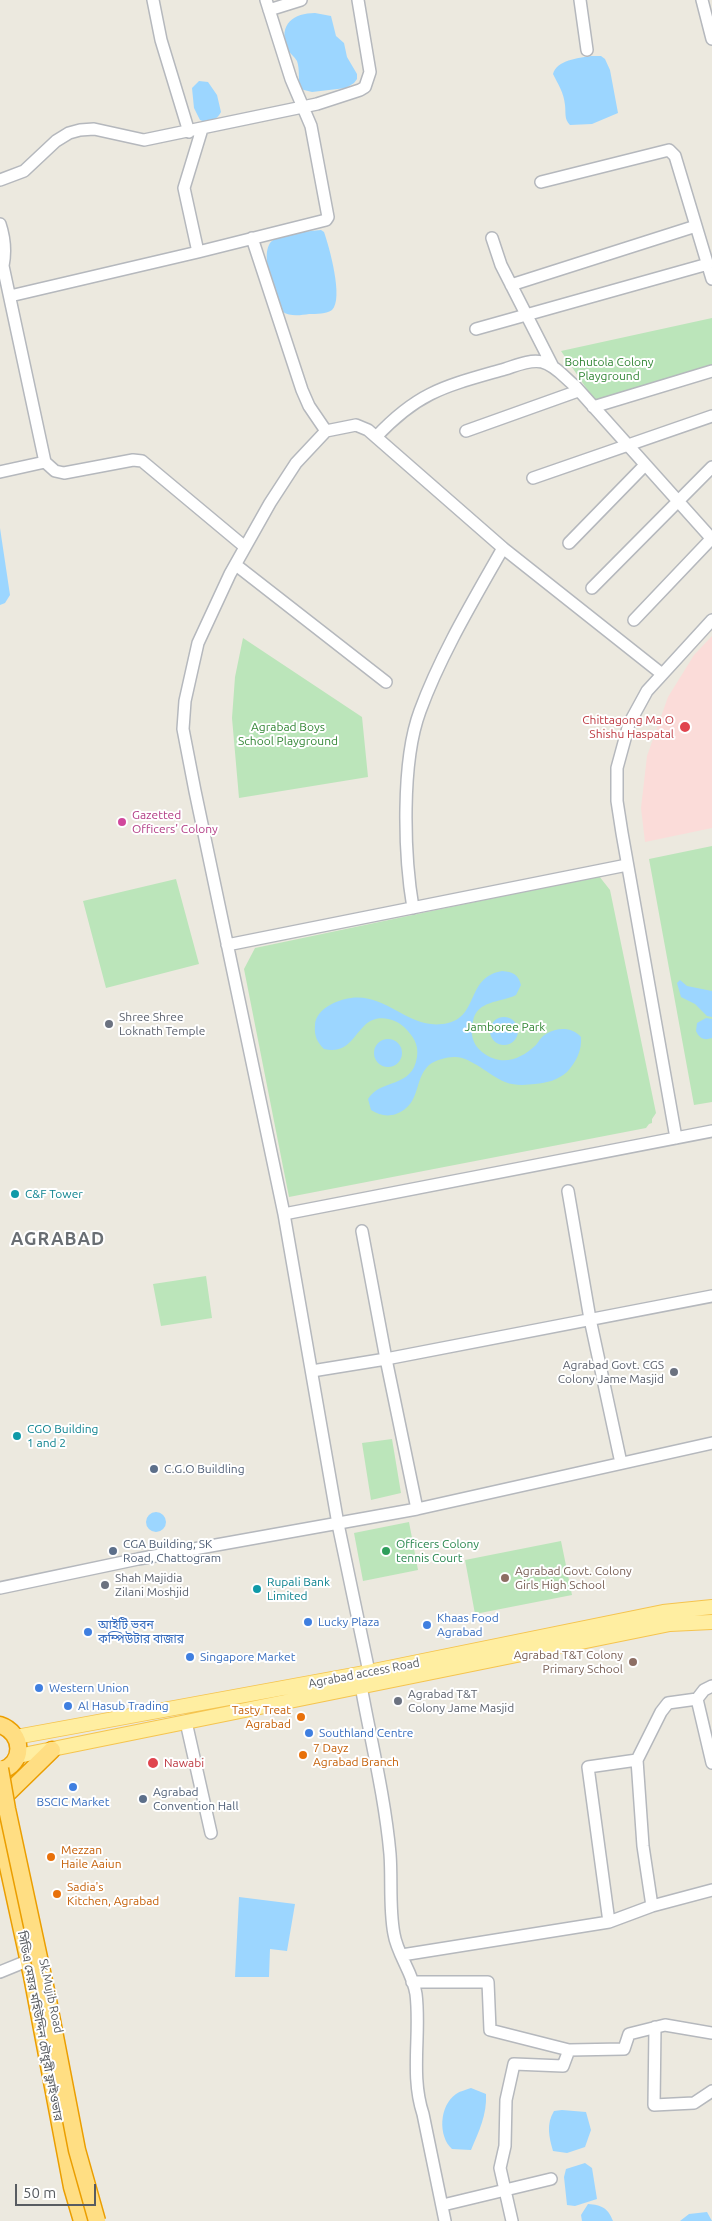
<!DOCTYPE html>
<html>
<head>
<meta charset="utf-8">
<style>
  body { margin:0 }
  #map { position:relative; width:712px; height:2221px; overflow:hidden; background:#ece9df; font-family:Ubuntu,sans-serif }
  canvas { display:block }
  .scale { position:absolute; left:15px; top:2184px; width:81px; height:22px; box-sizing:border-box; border:2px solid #585c61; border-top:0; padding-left:6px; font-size:15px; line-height:18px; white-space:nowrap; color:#585c61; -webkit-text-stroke:4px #fff; paint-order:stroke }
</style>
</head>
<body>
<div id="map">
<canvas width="712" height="2221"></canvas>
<div class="scale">50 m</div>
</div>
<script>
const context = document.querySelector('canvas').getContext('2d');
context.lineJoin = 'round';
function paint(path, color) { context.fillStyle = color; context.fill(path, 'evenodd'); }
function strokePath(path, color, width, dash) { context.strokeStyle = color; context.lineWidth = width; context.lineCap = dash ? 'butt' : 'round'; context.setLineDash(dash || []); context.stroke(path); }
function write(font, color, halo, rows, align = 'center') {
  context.font = font + ' Ubuntu,"Noto Sans Bengali",sans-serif'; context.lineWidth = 4; context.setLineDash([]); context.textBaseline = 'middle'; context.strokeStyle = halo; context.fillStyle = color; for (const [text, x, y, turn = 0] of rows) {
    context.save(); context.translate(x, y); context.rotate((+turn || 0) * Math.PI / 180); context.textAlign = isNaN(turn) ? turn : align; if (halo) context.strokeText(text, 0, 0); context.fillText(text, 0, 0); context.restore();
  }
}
const medical = new Path2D(`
  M712 636V828L645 842 641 808 647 756 668 697 694 655Z`);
const green = new Path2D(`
  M712 318V367L595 401 561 351Z
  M243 638 362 717 368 777 239 798 232 718 235 677Z
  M712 846V1102L694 1105 649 859Z
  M599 876 610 890 656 1113 652 1119V1123L649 1124 646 1128 289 1197 244 969 255 948Z
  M176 879 199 964 106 988 83 901Z
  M206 1276 212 1318 161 1326 153 1284Z
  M392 1439 401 1493 371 1500 362 1443Z
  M409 1522 418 1570 363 1581 354 1533Z
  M561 1541 572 1595 475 1614 465 1560Z`);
const water = new Path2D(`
  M315 13 331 16 336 36 344 43 347 57 357 74V79L354 83 346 88 312 92 300 89C298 80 300 69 297 61 294 56 289 53 287 48 278 24 294 13 315 13Z
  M591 56H601L605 59 610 70 618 113 592 124 570 125C564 119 566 113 565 105 564 93 558 84 553 74 557 60 578 58 591 56Z
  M199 81 208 82 217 95 221 112C217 120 209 124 200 120L194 108 192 88Z
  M321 230 324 232C329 246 344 299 332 310 327 314 316 314 309 314 302 315 290 317 283 312 276 307 275 292 272 284 269 273 263 254 270 243 276 234 310 231 321 230Z
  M0 528 10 595 5 603 0 605Z
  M502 971C513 972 518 974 521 985L516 995C500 1003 477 1000 473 1021 470 1033 472 1044 482 1052 501 1067 520 1060 536 1045 539 1041 542 1036 546 1034 558 1027 572 1027 581 1037 582 1051 576 1062 567 1072 558 1080 547 1083 535 1084 526 1085 515 1086 505 1082 490 1076 470 1056 454 1057 447 1057 435 1060 429 1065 413 1080 422 1104 396 1114 387 1117 379 1115 371 1110L368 1099C381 1078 412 1089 417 1057 419 1044 413 1036 404 1027 395 1018 377 1014 366 1024 352 1037 348 1054 324 1049 317 1042 314 1036 315 1025 315 1017 322 1009 330 1005 381 978 404 1034 448 1023 479 1016 466 977 502 971Z
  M680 980 687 986 712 991V1017L707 1016 695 1004 681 997 677 983Z
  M490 1031a14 14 0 1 1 28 0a14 14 0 1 1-28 0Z
  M706 1018 712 1019V1038C704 1041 699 1038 696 1031L697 1023Z
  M374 1053a14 14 0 1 1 28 0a14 14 0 1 1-28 0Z
  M146 1522a10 10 0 1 1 20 0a10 10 0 1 1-20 0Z
  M239 1897 295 1904 287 1951 270 1949 269 1977H235Z
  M471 2088 486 2094C487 2115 479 2131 471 2150L452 2149C438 2136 439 2106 456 2094 460 2091 466 2090 471 2088Z
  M562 2110 586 2112 591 2130 585 2147 567 2153 553 2151C549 2137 546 2124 554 2111Z
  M585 2163 592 2168 597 2199 575 2206 567 2205 564 2177 566 2169Z
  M588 2204C602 2205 608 2208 613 2221H582L581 2215Z
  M707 2212 712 2221H680L689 2214Z`);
const minor = new Path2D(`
  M153 0 161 40 189 132
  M580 0 587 50
  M702 0 712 39
  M269 10 301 0
  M0 180 24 171 56 141 69 133 80 130 94 129 144 140 317 104 360 90 365 87 370 72 358 0
  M541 182 669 150 675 156 712 279
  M0 224C5 239 6 251 3 266L45 462 0 472
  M252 238 302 390 309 406 326 431
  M492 238 501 265 553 367
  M198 252 184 188 202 129
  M511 285 696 226
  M10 296 198 252 326 220 328 217 311 126 291 79 266 0
  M476 329 708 264
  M593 407 712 371
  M466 431 578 391
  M376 437C419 391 446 386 505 369 515 366 530 359 542 362 555 365 565 378 575 386L712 539
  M45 462 55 471 64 473 133 460 142 461 245 547
  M533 478 712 416
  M569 543 645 465
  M236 565 386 682
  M592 588 712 467
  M634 620 712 538
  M413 908C404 855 401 762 420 711 441 654 473 601 503 548
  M227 945 627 865
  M676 1138 622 833 617 801V768L629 724 647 691 712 620
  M568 1191 590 1319 621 1463
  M284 1214 712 1131
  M312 1371 386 1359 362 1231
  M417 1509 386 1359 712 1296
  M0 1588 138 1559 417 1509 712 1443
  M369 1672 338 1524 284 1214 195 791 183 729 185 701 198 643 230 574 270 503 296 463 326 431 356 425 368 430 376 437 503 548 662 674
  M361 1686C371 1741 385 1798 390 1854 392 1880 389 1908 394 1934 397 1954 413 1973 416 1994 421 2034 410 2075 423 2114L445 2221
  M712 1686 704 1690 697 1699 712 1763
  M186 1722 211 1833
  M652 1906 643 1846 637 1760 661 1712 668 1703 697 1699
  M609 1922 652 1906 712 1890
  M402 1955 609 1922 588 1767 637 1760
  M0 1972 27 1961
  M412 1982H488L490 2030 569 2050
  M655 2027 654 2105 694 2103 712 2091
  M443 2205 551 2179
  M512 2221 500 2168 505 2146 506 2100 514 2064 563 2066 569 2050 624 2049 629 2034 665 2025 712 2033`);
const major = new Path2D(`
  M16 1737 359 1674 663 1612 712 1607
  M18 1756 670 1624 712 1622`);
const highway = new Path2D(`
  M0 1725C24 1733 25 1764 0 1771
  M9 1792 52 1750
  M0 1830 32 1976 72 2187 82 2221`);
const highwayBridge = new Path2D(`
  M0 1769 7 1809 47 1995 77 2150 97 2221`);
const markers = [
  [685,727,6,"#e0444e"],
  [122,822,5,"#d1479c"],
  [109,1024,5,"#6b7280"],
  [15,1194,5,"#0f9aa8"],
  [674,1372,5,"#6b7280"],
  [17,1436,5,"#0f9aa8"],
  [154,1469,5,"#5c6f8a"],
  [113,1551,5,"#5c6f8a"],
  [386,1551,5,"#2e9e5b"],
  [505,1578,5,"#8d6e63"],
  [105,1585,5,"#6b7280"],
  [257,1589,5,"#0f9aa8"],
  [308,1622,5,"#3f7fe0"],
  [427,1625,5,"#3f7fe0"],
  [88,1632,5,"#3f7fe0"],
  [190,1657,5,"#3f7fe0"],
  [633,1662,5,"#8d6e63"],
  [39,1688,5,"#3f7fe0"],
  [398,1701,5,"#6b7280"],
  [68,1706,5,"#3f7fe0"],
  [301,1717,5,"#e8710a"],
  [309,1733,5,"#3f7fe0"],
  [303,1755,5,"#e8710a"],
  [153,1763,6,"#e0444e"],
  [73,1787,5,"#3f7fe0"],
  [143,1799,5,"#5c6f8a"],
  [51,1857,5,"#e8710a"],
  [57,1894,5,"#e8710a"]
];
const parkNames = [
  ["Bohutola Colony",609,362],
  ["Playground",609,376],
  ["Agrabad Boys",288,727],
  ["School Playground",288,741],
  ["Jamboree Park",505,1027]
];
const healthNames = [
  ["Chittagong Ma O",674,720],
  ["Shishu Haspatal",674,734],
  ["Nawabi",164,1763,"left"]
];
const hotelNames = [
  ["Gazetted",132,815],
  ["Officers' Colony",132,829]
];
const worshipNames = [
  ["Shree Shree",119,1017],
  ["Loknath Temple",119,1031],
  ["Agrabad Govt. CGS",664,1365,"right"],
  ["Colony Jame Masjid",664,1379,"right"],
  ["Shah Majidia",115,1578],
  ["Zilani Moshjid",115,1592],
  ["Agrabad T&T",408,1694],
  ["Colony Jame Masjid",408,1708]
];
const cultureNames = [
  ["C&F Tower",25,1194],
  ["CGO Building",27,1429],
  ["1 and 2",27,1443],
  ["Rupali Bank",267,1582],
  ["Limited",267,1596]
];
const serviceNames = [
  ["C.G.O Buildling",164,1469],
  ["CGA Building, SK",123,1544],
  ["Road, Chattogram",123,1558],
  ["Agrabad",153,1792],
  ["Convention Hall",153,1806]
];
const leisureNames = [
  ["Officers Colony",396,1544],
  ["tennis Court",396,1558]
];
const educationNames = [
  ["Agrabad Govt. Colony",515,1571],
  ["Girls High School",515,1585],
  ["Agrabad T&T Colony",623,1655,"right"],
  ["Primary School",623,1669,"right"]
];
const shopNames = [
  ["Khaas Food",437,1618],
  ["Agrabad",437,1632],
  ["Lucky Plaza",318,1622],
  ["আইটি ভবন",98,1625],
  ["কম্পিউটার বাজার",98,1639],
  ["Singapore Market",200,1657],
  ["Western Union",49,1688],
  ["Al Hasub Trading",78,1706],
  ["Southland Centre",319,1733],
  ["BSCIC Market",73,1802,"center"]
];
const streetNames = [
  ["Agrabad access Road",364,1673,-11],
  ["Sk.Mujib Road",51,1996,78],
  ["সিডিএ মেয়র মহিউদ্দিন চৌধুরী ফ্লাইওভার",40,2026,79]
];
const foodNames = [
  ["Tasty Treat",291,1710,"right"],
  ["Agrabad",291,1724,"right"],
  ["7 Dayz",313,1748],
  ["Agrabad Branch",313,1762],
  ["Mezzan",61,1850],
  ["Haile Aaiun",61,1864],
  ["Sadia's",67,1887],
  ["Kitchen, Agrabad",67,1901]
];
const districtNames = [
  ["AGRABAD",58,1239]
];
paint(medical, '#fbdcd9');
paint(green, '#bbe5ba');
paint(water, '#9cd6ff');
strokePath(minor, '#b5b8bd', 14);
strokePath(major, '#f5c44f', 16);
strokePath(highway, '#eb9e00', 19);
strokePath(minor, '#fff', 11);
strokePath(major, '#ffeea1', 14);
strokePath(highway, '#ffde83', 16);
strokePath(highwayBridge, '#eb9e00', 19, []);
strokePath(highwayBridge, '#ffde83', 16);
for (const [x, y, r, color] of markers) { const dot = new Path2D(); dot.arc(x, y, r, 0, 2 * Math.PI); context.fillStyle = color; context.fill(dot); strokePath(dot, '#fff', 2); }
write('12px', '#328635', '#fff', parkNames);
write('12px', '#be3a42', '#fff', healthNames, 'right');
write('12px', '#b23c85', '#fff', hotelNames, 'left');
write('12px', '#5b616d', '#fff', worshipNames, 'left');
write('12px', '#0d838f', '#fff', cultureNames, 'left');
write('12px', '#4e5e75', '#fff', serviceNames, 'left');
write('12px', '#27864d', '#fff', leisureNames, 'left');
write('12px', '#785e54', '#fff', educationNames, 'left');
write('12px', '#366cbe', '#fff', shopNames, 'left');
write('12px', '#585c61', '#fff', streetNames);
write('12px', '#c56008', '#fff', foodNames, 'left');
context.letterSpacing = '1px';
write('bold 18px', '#696e73', '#fff', districtNames);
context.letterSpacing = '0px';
</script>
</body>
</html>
